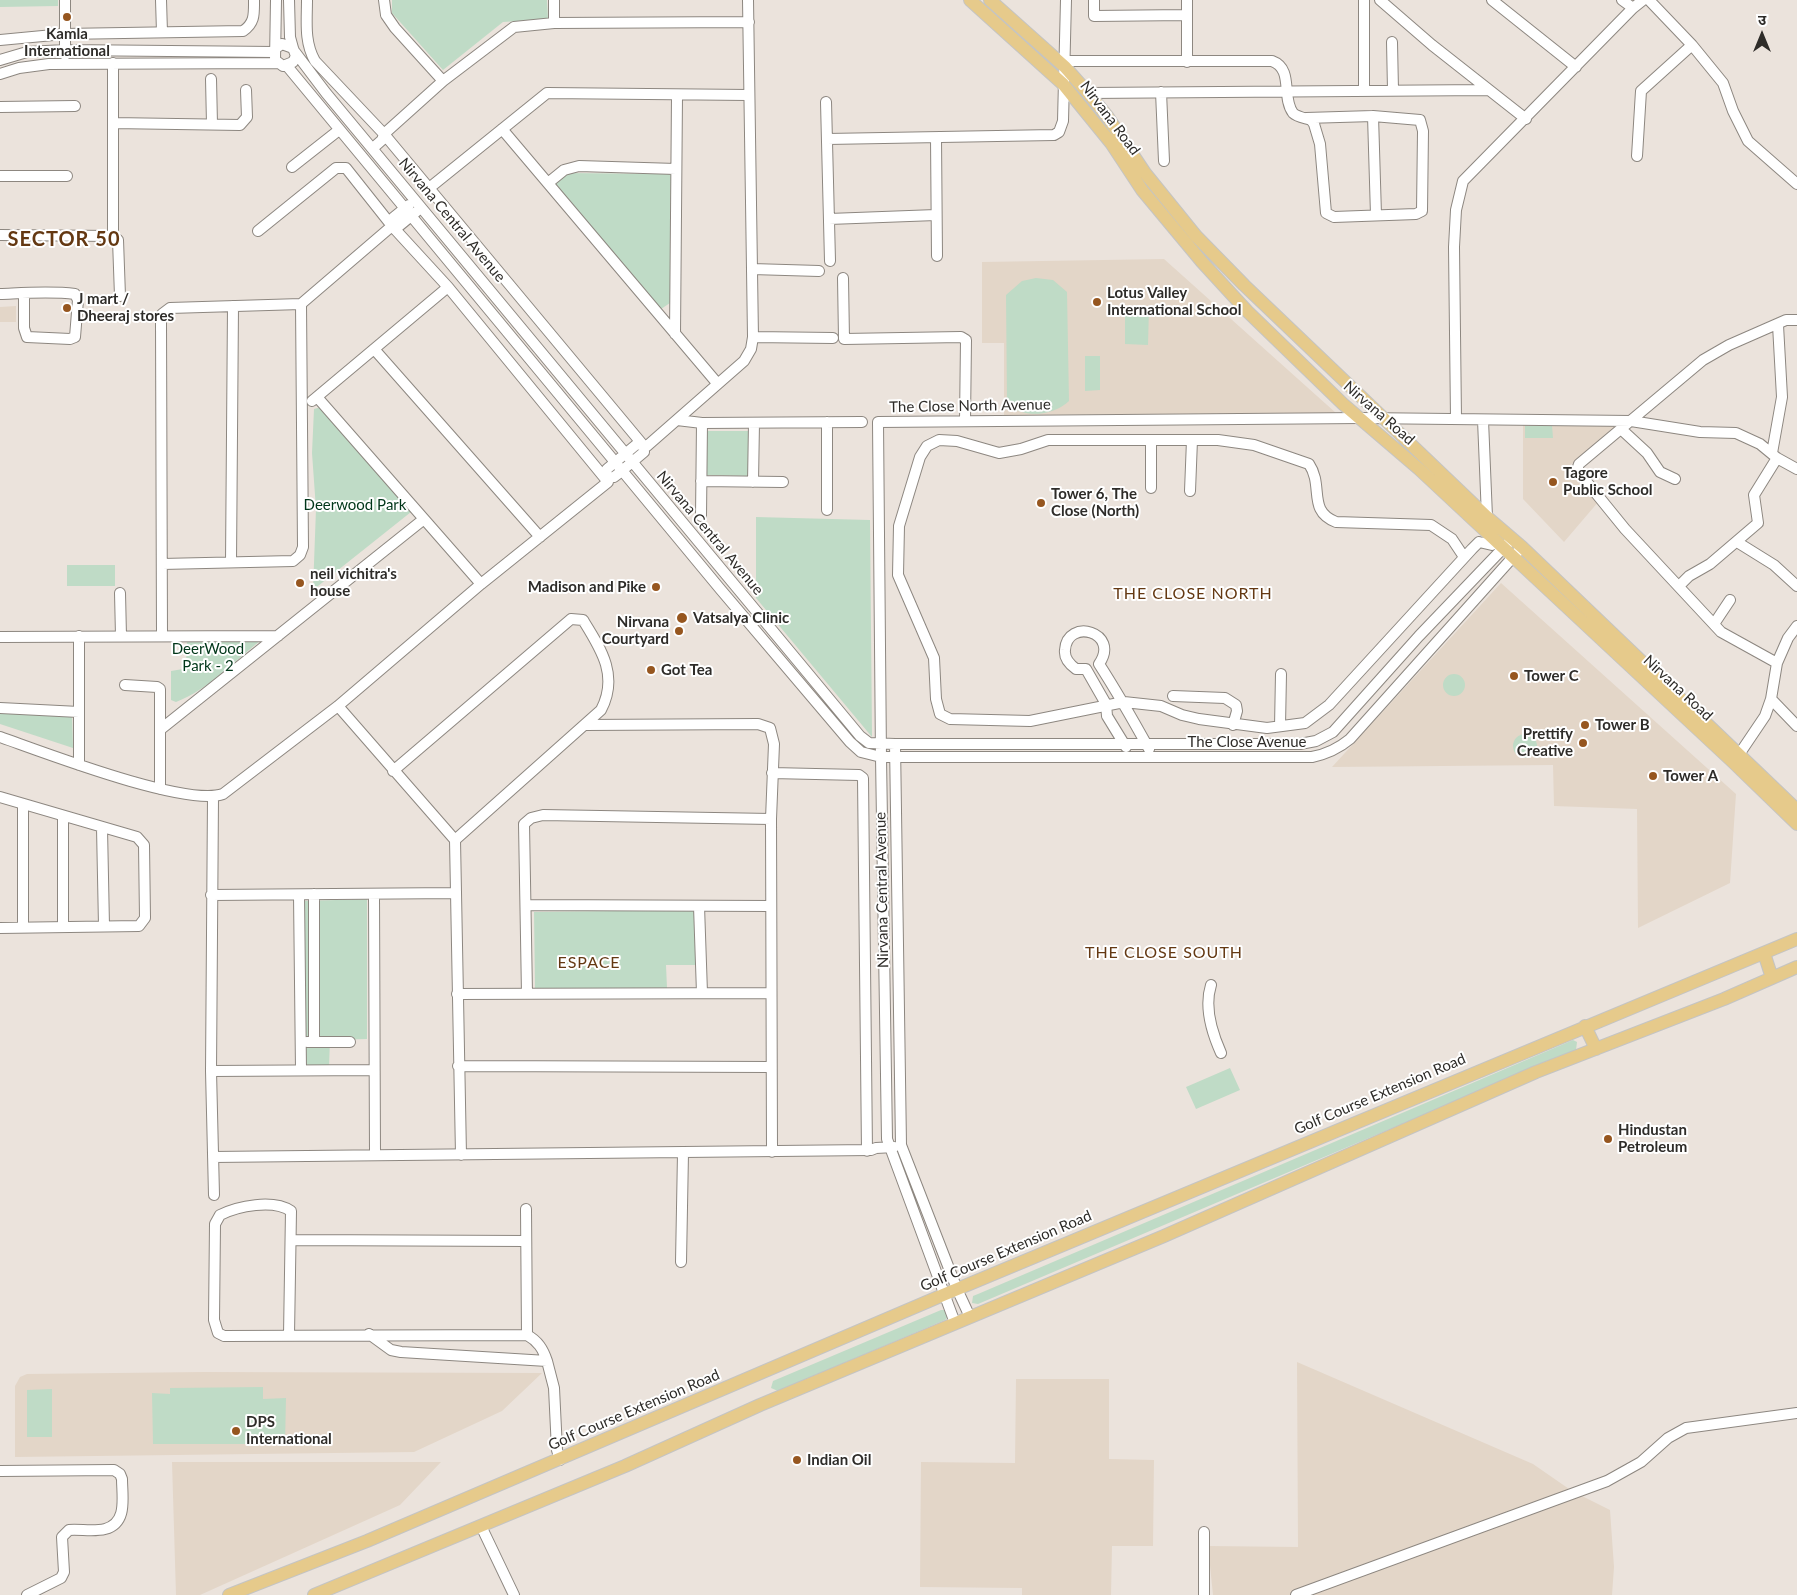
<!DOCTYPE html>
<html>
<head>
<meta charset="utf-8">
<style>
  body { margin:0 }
  #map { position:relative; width:1797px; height:1595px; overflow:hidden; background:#ebe3dc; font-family:Lato,"Noto Sans Devanagari",sans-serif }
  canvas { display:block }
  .north { position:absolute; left:1737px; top:10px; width:50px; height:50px; -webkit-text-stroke:4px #fff; paint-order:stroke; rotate:0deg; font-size:14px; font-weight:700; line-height:20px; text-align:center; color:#2e2c29 }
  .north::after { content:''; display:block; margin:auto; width:18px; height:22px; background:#2e2c29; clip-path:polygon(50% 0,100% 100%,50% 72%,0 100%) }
</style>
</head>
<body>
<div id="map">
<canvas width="1797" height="1595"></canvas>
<div class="north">उ</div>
</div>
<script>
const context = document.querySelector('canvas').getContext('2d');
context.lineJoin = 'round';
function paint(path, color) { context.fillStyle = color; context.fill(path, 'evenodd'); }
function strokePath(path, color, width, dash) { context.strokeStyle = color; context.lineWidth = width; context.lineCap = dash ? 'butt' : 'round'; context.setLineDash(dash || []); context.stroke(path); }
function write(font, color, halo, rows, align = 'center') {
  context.font = font + ' Lato,sans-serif'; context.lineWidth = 4; context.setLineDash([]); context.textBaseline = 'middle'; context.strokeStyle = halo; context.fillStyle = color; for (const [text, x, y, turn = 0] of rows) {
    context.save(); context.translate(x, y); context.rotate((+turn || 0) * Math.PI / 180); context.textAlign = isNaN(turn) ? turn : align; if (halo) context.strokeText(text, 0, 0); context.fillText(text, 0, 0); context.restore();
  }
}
const built = new Path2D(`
  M1164 259 1336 413 1004 415V343H982V262Z
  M16 306V322H0V307Z
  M1523 425H1614V430L1570 465 1599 501 1564 542 1523 499Z
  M1501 583 1736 794 1730 883 1638 928 1637 809 1554 806 1553 765 1332 767Z
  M1297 1362 1533 1464 1572 1491 1610 1510 1614 1567 1612 1595H1213L1208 1546 1298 1547Z
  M204 1372 542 1373 502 1411 414 1452 15 1457V1386L20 1377 27 1374Z
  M1016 1379H1109V1459L1154 1460 1153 1546H1112L1111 1595H1022V1588L920 1587 921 1462 1015 1463Z
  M172 1462H441L400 1505 200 1595H176Z`);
const green = new Path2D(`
  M0 0H58V6L0 7Z
  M392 0H547L548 19 503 22 443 70 392 13Z
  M566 173 671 174 670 303 658 311 553 184Z
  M1036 278 1053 280 1067 292 1069 401C1053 416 1024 419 1007 404L1006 295 1022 281Z
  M1125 308H1149L1148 345 1125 344Z
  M1085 356H1100V390L1085 391Z
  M321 407 411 512 313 590 316 509 312 453 314 409Z
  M1552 425 1553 438H1525V426Z
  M706 431H749L748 476 705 475Z
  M756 517 870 520 872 737 756 598Z
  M67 565H115V586H67Z
  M187 638 260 641C233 662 208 690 176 702L171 700V671L183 669 186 666Z
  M1443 685a11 11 0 1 1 22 0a11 11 0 1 1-22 0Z
  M0 710 72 714 73 748 0 724Z
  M1513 746a12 12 0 1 1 24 0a12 12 0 1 1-24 0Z
  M367 899V1039L330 1040 329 1067 304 1066V901Z
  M694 910 696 965H666L667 988H535L534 912Z
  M1573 1040 1577 1042 1576 1050 978 1304 972 1303 973 1296 978 1294Z
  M1230 1068 1240 1090 1196 1109 1186 1087Z
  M941 1310H946L949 1316 945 1320 778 1391 771 1388 773 1381Z
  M263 1387V1399L286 1398 285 1444H153L152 1393 170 1394V1388Z
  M52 1389V1437H27V1390Z`);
const minor = new Path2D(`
  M65 0V55
  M161 0 162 32
  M289 0 290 37 293 48
  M307 0C307 21 304 42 315 61L384 134 643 445 644 452 618 474 614 477 605 478 607 469 637 444 647 446 744 361 751 349 753 337 748 0
  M384 0 386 15 395 28 443 81
  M554 0V23
  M1094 0V16L1186 15
  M1187 0V62
  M1364 0V90
  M1380 0 1432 45 1526 119
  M1492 0 1576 67
  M1622 0 1633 8
  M1649 0 1692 45 1723 83 1733 111 1748 141 1797 184
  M0 40 64 34 243 31C255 23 254 14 254 0
  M1392 42 1393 90
  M276 48 282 44 293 48 296 56 293 62 283 66 275 60 276 0
  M295 52 326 93 860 736 869 743 895 744 901 1145 957 1289 970 1317
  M0 60 27 52 65 50 274 52
  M1065 61H1272C1294 69 1281 97 1293 113 1297 117 1305 118 1311 120L1314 124 1320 144 1326 213 1334 217 1416 214 1422 211 1423 131 1420 120 1373 116 1306 118
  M287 66 721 590 850 742 861 752 881 757 887 1139 955 1323
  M0 74 19 68 49 64 278 63
  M211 79 212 124
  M1161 92 1164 161
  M1088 93 1488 90
  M826 102 830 261
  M0 107 75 106
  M1373 116 1376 215
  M113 123 240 125 247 117 246 90
  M502 129 717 383
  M936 138 937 256
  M827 139 1054 135 1059 132 1063 121 1066 0
  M373 148 382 140 384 134 443 81 514 27 554 23 749 22
  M1637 156 1641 91 1692 45
  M292 167 339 130
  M0 176H67
  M548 183 564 170 579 166 676 169
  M428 189 547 93 748 95
  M829 219 936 215
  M392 226 393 218 409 205
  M0 235 113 236 118 240 120 296
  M113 236V63
  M752 269 819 271
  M843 278 844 339 961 337 966 340 965 421
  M0 294C25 293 51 291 75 294L78 300 75 337 70 339 27 337 24 328V293
  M675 334 677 96
  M753 337 833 338
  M374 349 540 537
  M317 397 481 584
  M312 401 448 287
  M1456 419 1454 247 1456 210 1463 181 1633 8 1643 0
  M677 420 702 423 862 422
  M1483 420 1487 517
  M827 422V510
  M1621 429 1647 453 1660 472 1675 479
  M1151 440V488
  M1772 453 1782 397 1778 325
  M701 481 783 482
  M753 482 754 423
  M1190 491 1192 440
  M701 516 702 423
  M1737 542 1774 565 1797 586
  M1522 547 1350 739C1338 749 1327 754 1312 757H881L878 422 1361 418 1631 421 1700 432 1736 433 1760 444 1777 458 1797 469
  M1464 557 1452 539 1431 525 1336 522C1307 511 1324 486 1309 464L1254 445 1218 440H1048L1021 449 999 453 957 441 939 440 927 446 920 457 899 526 898 575 934 658 936 699 940 714 950 719 1030 721 1124 702 1161 706 1182 715 1199 719 1267 728 1305 723 1329 705 1472 549 1479 542 1492 545 1496 541
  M231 562 233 306
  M162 564 293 561 300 555 303 547 301 304
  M1680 585 1689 576 1710 564 1758 523 1754 495 1777 458
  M120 593 121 636
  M1714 624 1730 600
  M79 636V765
  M162 636 161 322 162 314 170 308 301 304 392 226H399L416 212
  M0 637 278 636
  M1777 663 1721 632 1625 529 1577 470 1579 464 1703 360 1729 345 1786 320H1797
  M125 685 157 687 160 689V789
  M1173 696 1225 698 1236 705 1237 711 1233 725
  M1771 699 1797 726
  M338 706 455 840 461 1155
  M0 708 79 712
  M585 725 758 724 770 728 774 744 771 819 772 1152
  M1280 726 1281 674
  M161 729 424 519
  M0 737C43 752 185 807 223 794L338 706 481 584 608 482 448 287 392 226 346 168H336L258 231
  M895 744H1300L1316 741 1333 732 1419 636 1509 542
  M1126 747 1107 716 1106 704 1086 669H1076C1069 664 1064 658 1065 650 1067 617 1121 632 1099 664 1117 692 1133 720 1149 749
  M1736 759 1765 716 1771 699 1777 663 1788 638 1797 626
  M393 771 571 619 583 620C601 649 619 676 601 710L455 840
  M772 773 859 775 863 778 867 1151
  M0 797 137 837 144 845 145 918 139 926 0 928
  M213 797 211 1071 214 1195
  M23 804V927
  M63 816V927
  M102 828 104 926
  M374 894 375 1155
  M211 895 456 893
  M299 895 301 1070
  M527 905 771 906
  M699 906 702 993
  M1211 985C1204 1007 1212 1033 1221 1053
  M457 994 771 993
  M527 994 524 824 531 818 543 815 771 819
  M307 1042H350
  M314 1042V894
  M458 1066 771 1067
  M211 1071 374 1070
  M213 1157 871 1150 876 1148 894 1147
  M526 1209 527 1335
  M291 1240 526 1241
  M681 1262 683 1153
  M369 1334 391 1350 401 1352 547 1361 554 1388 557 1450 560 1460
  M289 1335 291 1211C273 1199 238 1206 220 1215L215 1224 214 1320 218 1333 224 1336 527 1335C538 1341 543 1349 547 1361
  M0 1471 114 1470 120 1474 122 1479C122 1497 128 1523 105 1529 94 1532 80 1529 69 1530L62 1537 64 1572 61 1578 27 1595
  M481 1526 514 1595
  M1204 1532V1595
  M1296 1595 1607 1481 1641 1462 1668 1438 1686 1428 1797 1413`);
const major = new Path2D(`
  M970 0 1063 84 1111 143 1142 190 1202 262 1247 311 1343 404 1419 469 1733 762 1797 824
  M990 0 1065 67 1088 93 1107 116 1145 173 1196 236 1244 285 1487 517 1522 547 1797 810
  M1764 953 1772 978
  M1585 1026 1596 1049
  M229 1595 367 1541 943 1295 1797 939
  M314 1595 625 1466 760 1405 1164 1236 1536 1072 1724 999 1797 967`);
const markers = [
  [67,17,5,"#96561f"],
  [1097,302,5,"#96561f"],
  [67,308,5,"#96561f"],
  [1553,482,5,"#96561f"],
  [1041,503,5,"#96561f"],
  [300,583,5,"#96561f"],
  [656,587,5,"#96561f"],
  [682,618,6,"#96561f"],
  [679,631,5,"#96561f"],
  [651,670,5,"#96561f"],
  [1514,676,5,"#96561f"],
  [1585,725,5,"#96561f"],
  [1583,743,5,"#96561f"],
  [1653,776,5,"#96561f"],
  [1608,1139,5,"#96561f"],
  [236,1431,5,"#96561f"],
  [797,1460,5,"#96561f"]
];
const poiNames = [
  ["Kamla",67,34,"center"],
  ["International",67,51,"center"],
  ["Lotus Valley",1107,293],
  ["International School",1107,310],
  ["J mart /",77,299],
  ["Dheeraj stores",77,316],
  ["Tagore",1563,473],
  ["Public School",1563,490],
  ["Tower 6, The",1051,494],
  ["Close (North)",1051,511],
  ["neil vichitra's",310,574],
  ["house",310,591],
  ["Madison and Pike",646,587,"right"],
  ["Vatsalya Clinic",693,618],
  ["Nirvana",669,622,"right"],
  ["Courtyard",669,639,"right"],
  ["Got Tea",661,670],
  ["Tower C",1524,676],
  ["Tower B",1595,725],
  ["Prettify",1573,734,"right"],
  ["Creative",1573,751,"right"],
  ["Tower A",1663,776],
  ["Hindustan",1618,1130],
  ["Petroleum",1618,1147],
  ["DPS",246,1422],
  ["International",246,1439],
  ["Indian Oil",807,1460]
];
const streetNames = [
  ["Nirvana Road",1110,118,53],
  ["Nirvana Central Avenue",452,220,50],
  ["The Close North Avenue",970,406,-1],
  ["Nirvana Road",1379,413,41],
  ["Nirvana Central Avenue",710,533,50],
  ["Nirvana Road",1678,688,43],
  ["The Close Avenue",1247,742],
  ["Nirvana Central Avenue",882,890,-91],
  ["Golf Course Extension Road",1380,1094,-23],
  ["Golf Course Extension Road",1006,1251,-23],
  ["Golf Course Extension Road",634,1410,-23]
];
const parkNames = [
  ["Deerwood Park",355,505],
  ["DeerWood",208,649],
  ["Park - 2",208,666]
];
const neighbourhoodNames = [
  ["THE CLOSE NORTH",1193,594],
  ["THE CLOSE SOUTH",1164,953],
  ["ESPACE",589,963]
];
const districtNames = [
  ["SECTOR 50",64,240]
];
paint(built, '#e3d6c8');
paint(green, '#bfdbc6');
strokePath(minor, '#8d8780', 12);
strokePath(major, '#c4c4c3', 14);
strokePath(minor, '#fff', 10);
strokePath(major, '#e6ca8b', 12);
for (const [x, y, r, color] of markers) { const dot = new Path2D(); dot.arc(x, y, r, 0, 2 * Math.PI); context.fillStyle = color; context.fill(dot); strokePath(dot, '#fff', 2); }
write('bold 15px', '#2e2c29', '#fff', poiNames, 'left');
write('15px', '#2e2c29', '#fff', streetNames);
write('15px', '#003619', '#fff', parkNames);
context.letterSpacing = '1px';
write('16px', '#643812', '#fff', neighbourhoodNames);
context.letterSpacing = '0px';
context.letterSpacing = '1px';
write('bold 20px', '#643812', '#fff', districtNames);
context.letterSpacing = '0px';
</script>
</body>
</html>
